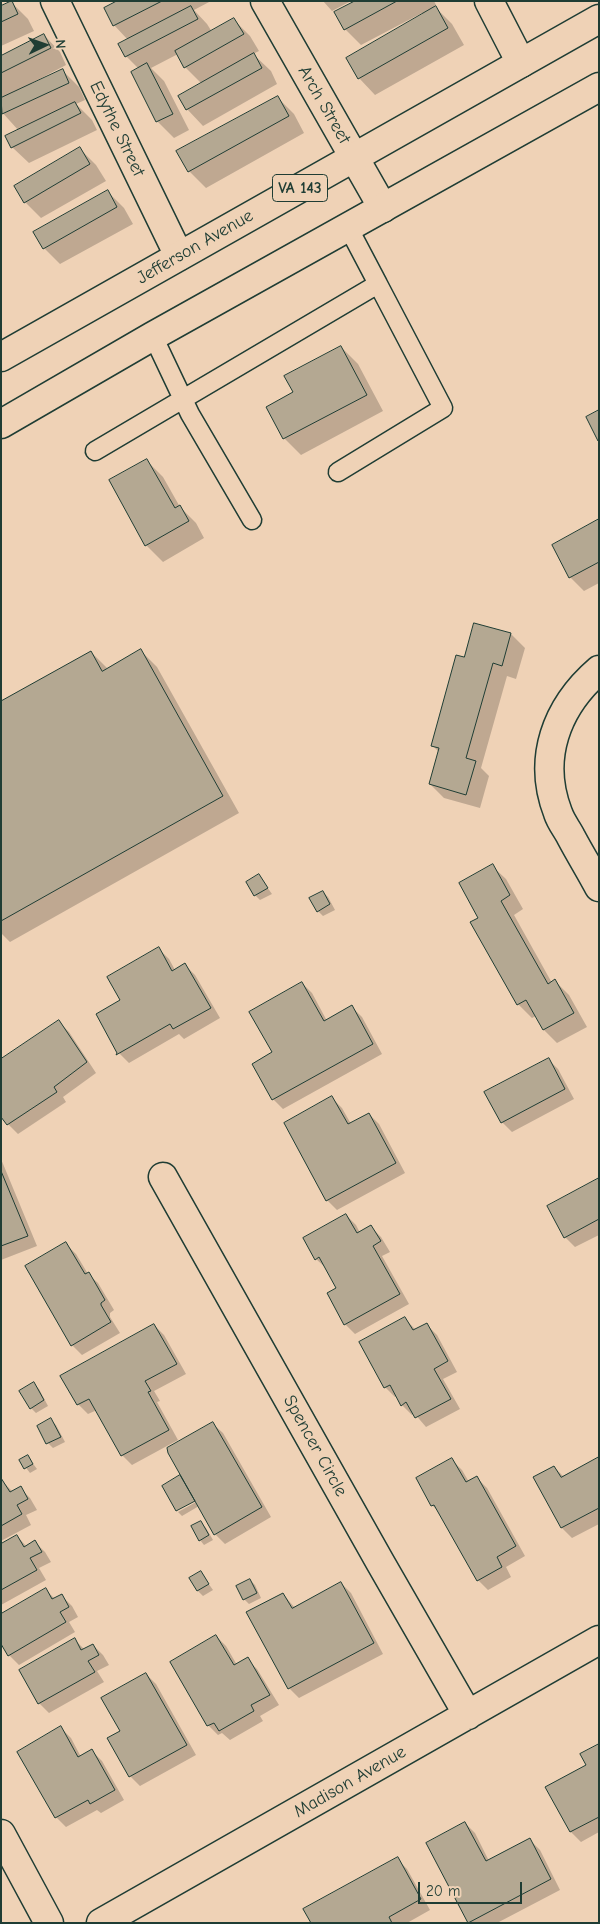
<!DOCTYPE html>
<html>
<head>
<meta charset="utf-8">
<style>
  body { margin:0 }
  #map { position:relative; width:600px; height:1924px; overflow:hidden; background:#efd2b6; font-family:"Comic Neue",sans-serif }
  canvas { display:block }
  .frame { position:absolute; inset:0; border:2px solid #1f3d34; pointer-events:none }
  .north { position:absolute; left:20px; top:20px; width:50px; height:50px; -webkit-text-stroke:4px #efd2b6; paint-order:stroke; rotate:87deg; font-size:14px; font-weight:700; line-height:20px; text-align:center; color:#1f3d34 }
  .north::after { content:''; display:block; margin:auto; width:18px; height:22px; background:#1f3d34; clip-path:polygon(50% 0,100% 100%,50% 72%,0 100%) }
  .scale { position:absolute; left:418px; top:1882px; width:104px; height:22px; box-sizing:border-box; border:2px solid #1f3d34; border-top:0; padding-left:6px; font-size:15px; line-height:18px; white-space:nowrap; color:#1f3d34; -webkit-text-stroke:4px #efd2b6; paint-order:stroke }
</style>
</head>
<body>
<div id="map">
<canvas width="600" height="1924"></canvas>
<div class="frame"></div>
<div class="north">N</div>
<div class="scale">20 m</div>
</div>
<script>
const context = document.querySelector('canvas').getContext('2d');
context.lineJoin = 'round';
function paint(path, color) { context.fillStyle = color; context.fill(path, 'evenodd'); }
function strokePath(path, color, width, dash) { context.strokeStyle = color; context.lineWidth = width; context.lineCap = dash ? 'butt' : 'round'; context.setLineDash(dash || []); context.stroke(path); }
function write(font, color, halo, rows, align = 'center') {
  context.font = font + ' "Comic Neue",sans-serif'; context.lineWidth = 4.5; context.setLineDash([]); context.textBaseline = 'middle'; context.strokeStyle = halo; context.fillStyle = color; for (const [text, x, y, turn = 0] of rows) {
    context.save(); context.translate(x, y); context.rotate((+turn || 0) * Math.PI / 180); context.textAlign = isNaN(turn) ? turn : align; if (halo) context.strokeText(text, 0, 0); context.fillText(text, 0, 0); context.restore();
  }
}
const shadow = new Path2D(`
  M120 1H211L194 10 207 24 212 32 234 20 250 36 259 51 253 54 271 71 277 84 203 126 187 109 202 84 185 67 178 54 151 68 164 81 189 130 174 138 157 121 139 69 126 56 128 40 114 25Z
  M323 1H351L332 11Z
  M357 1H434L436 5 434 6 452 24 464 45 375 95 359 78 423 15 422 13 361 45 345 29Z
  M12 3 28 19 34 31 1 46V8Z
  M44 35 60 52 66 65 32 83 33 85 63 71 79 87 85 100 76 104 92 120 97 130 29 163 12 147 19 131 1 111V57Z
  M278 98 294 114 304 133 206 188 189 171Z
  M80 149 96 165 106 181 41 218 25 202Z
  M108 192 124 208 133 224 60 264 44 248Z
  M341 347 358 364 383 411 301 455 284 438 294 392Z
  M147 461 163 477 180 507 196 523 204 538 163 562 146 545 110 481Z
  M599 521V583L584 591 570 577Z
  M475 624 511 634 525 648 516 679 507 676 481 768 489 776 480 808 444 798 430 784 439 752 432 745 465 658Z
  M141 651 157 667 239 813 10 942 1 933V703L91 652 108 669Z
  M492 866 506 879 523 909 514 915 552 983 555 981 569 995 587 1027 557 1043 544 1030 536 1016 532 1018 518 1004Z
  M259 876 272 894 260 900 255 895Z
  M323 892 328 897 335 910 323 916 318 911Z
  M159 949 169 959 175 970 185 965 195 975 220 1018 184 1039 179 1034 129 1063 119 1053 121 1000Z
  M302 983 312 993 327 1021 352 1007 362 1017 382 1054 283 1109 273 1099 253 1064 274 1053Z
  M59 1022 69 1032 96 1073 63 1097 66 1102 18 1134 8 1124Z
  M548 1059 558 1069 574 1099 512 1132 502 1122Z
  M332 1098 342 1108 351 1124 369 1114 379 1124 405 1173 337 1210 327 1200Z
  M1 1159 37 1246 1 1260Z
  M599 1180V1235L575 1247 565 1237 549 1207Z
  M346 1215 356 1225 360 1233 371 1227 381 1237 390 1252 382 1256 409 1304 355 1334 345 1324 337 1288 327 1269 316 1259Z
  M66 1244 76 1254 88 1274 98 1283 114 1310 110 1313V1317L120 1333 82 1355 72 1345Z
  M405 1319 416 1330 427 1325 437 1335 457 1372 443 1379 460 1409 426 1427 414 1413 412 1415 402 1405 397 1396 395 1397 385 1387Z
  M154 1325 164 1335 186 1374 154 1391 160 1401 157 1402 178 1440 132 1465 122 1455 97 1410 88 1414 78 1404Z
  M34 1384 39 1389 48 1406 36 1413 31 1408Z
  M51 1420 56 1425 65 1442 53 1448 48 1443Z
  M213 1424 223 1433 271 1517 225 1544 215 1534 199 1506 182 1516 178 1512 196 1502V1499L163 1486 182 1476Z
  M28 1457 37 1469 30 1473 21 1461Z
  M599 1458V1524L572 1538 562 1528 535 1478 554 1467 564 1477Z
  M452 1460 462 1470 469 1482 477 1478 487 1488 525 1556 506 1567 511 1577 488 1590 478 1580 441 1514 432 1505Z
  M1 1480 13 1492 20 1488 30 1498 37 1510 26 1515 31 1525 1 1541Z
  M201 1523 206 1528 213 1540 204 1545 200 1540Z
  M17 1536 27 1547 35 1542 45 1552 51 1562 39 1568 46 1580 1 1605V1545Z
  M201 1573 213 1590 203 1596 198 1591Z
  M250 1580 255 1585 261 1598 249 1604 244 1599Z
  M341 1583 351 1593 383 1654 299 1698 289 1688 283 1594 295 1608Z
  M46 1590 55 1599 62 1596 72 1606 78 1617 69 1622 75 1632 19 1665 9 1655Z
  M216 1636 226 1646 237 1665 247 1659 257 1669 279 1705 260 1716 263 1721 230 1740 222 1733 218 1735 208 1725Z
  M75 1640 85 1650 93 1645 103 1655 109 1665 97 1671 104 1682 49 1713 39 1703Z
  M146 1674 156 1684 196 1755 140 1786 130 1776 121 1732Z
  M61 1728 71 1738 81 1757 92 1751 102 1761 124 1800 101 1813 97 1810 66 1827 56 1817Z
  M599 1745V1832L581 1842 571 1832 547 1788 588 1765Z
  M465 1823 475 1833 489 1861 530 1840 540 1850 560 1890 497 1923H469Z
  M397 1859 407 1869 430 1910 407 1923H312Z`);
const building = new Path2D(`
  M12 1 18 14 1 22V6Z
  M117 1H162L113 26 104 8Z
  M355 1H397L344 30 334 12Z
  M191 6 198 19 125 57 118 44Z
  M436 6 448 28 358 79 346 58Z
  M234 18 244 34 184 68 175 51Z
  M44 34 51 48 1 73V56Z
  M254 53 262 68 186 110 178 96Z
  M147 63 173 114 156 122 131 72Z
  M63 69 69 83 2 114 1 98Z
  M278 96 289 116 188 172 176 151Z
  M75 102 81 113 11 148 5 136Z
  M80 147 90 164 24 203 14 186Z
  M108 190 117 207 43 249 33 232Z
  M341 346 367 395 283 439 266 407 293 392 284 376Z
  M599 410V441H598L586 417Z
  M147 459 175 508 180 505 189 521 145 546 109 480Z
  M599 519V562L569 578 552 545Z
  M474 623 511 633 502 666 493 663 466 758 476 761 466 795 429 784 439 748 431 746 456 655 464 657Z
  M141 649 223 796 1 921V701L91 651 102 671Z
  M493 864 510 895 501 901 548 984 555 979 574 1013 543 1030 526 1000 517 1005 470 922 478 918 459 883Z
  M259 874 268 888 254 896 246 882Z
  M323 891 330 904 317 912 309 898Z
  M159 947 172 971 185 963 211 1008 173 1029 170 1024 116 1055 117 1053 96 1014 120 1000 107 977Z
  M302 982 324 1021 352 1005 373 1044 272 1100 252 1064 272 1052 249 1012Z
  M59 1020 87 1062 54 1087 57 1092 7 1125 1 1117V1059Z
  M549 1058 565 1089 501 1123 484 1092Z
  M332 1096 348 1124 369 1113 396 1163 326 1201 284 1123Z
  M1 1171 28 1236 1 1246Z
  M599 1178V1219L564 1238 547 1206Z
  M346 1214 357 1233 371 1225 381 1241 373 1246 400 1294 344 1325 327 1293 336 1288 319 1257 315 1260 303 1238Z
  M66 1242 85 1274 89 1272 105 1300 101 1303V1305L111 1322 71 1346 25 1266Z
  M405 1317 413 1330 427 1323 448 1361 434 1369 451 1399 415 1418 406 1402 401 1406 390 1385 384 1388 359 1342Z
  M154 1324 177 1364 145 1381 151 1391 148 1392 169 1430 121 1456 89 1399 77 1405 60 1376Z
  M34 1382 44 1400 30 1409 19 1391Z
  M51 1418 61 1437 46 1444 37 1426Z
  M213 1422 262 1507 214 1535 168 1453 167 1448Z
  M28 1455 33 1464 24 1469 19 1460Z
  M599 1457V1508L561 1528 533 1477 554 1466 561 1477Z
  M452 1458 466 1482 477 1476 516 1546 497 1557 502 1567 477 1581 434 1505 431 1506 416 1478Z
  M180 1475 195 1501 176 1511 162 1486Z
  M1 1478 10 1492 21 1486 28 1499 17 1505 22 1514 1 1526Z
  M201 1521 209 1535 199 1541 191 1526Z
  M17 1535 24 1547 35 1540 42 1552 30 1558 37 1570 1 1590V1544Z
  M201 1571 209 1584 197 1591 189 1578Z
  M250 1579 257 1593 243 1600 236 1586Z
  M341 1582 374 1643 288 1689 246 1612 283 1593 292 1608Z
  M46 1588 52 1599 62 1594 69 1607 60 1612 66 1622 8 1656 1 1644V1614Z
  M216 1635 234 1665 248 1657 270 1695 251 1705 254 1711 219 1731 214 1723 207 1726 170 1662Z
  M75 1638 81 1650 93 1644 99 1655 88 1661 95 1672 38 1704 19 1670Z
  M146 1673 187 1745 129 1777 107 1738 120 1731 101 1698Z
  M61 1726 78 1757 92 1749 115 1790 90 1804 88 1800 55 1818 17 1752Z
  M599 1744V1817L570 1832 545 1787 586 1765 580 1754Z
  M465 1822 486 1861 530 1838 551 1879 468 1923 426 1843Z
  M398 1857 421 1899 389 1917 392 1923H311L303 1909Z`);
const service = new Path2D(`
  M153 336 190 414 252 520
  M95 451 378 284 348 227
  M338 472 443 408 378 284`);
const minor = new Path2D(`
  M55 1 179 256
  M265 1 383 208
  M489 1 521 63
  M599 670C556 707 537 759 558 813 561 822 567 829 571 837 580 854 590 870 599 887
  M163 1177 380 1562 468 1715
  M1 1834 49 1923
  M101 1923 599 1640`);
const primary = new Path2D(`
  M1 357 599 19
  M1 424 153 336 599 87`);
const shields = [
  [300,188,55]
];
const shieldNames = [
  ["VA 143",300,188]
];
const streetNames = [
  ["Arch Street",324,105,60],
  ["Edythe Street",117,129,64],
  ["Jefferson Avenue",195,247,-30],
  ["Spencer Circle",315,1446,61],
  ["Madison Avenue",350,1782,-30]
];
paint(shadow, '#0003');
paint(building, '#b4a892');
strokePath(building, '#1f3d34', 1);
strokePath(service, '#1f3d34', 21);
strokePath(minor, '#1f3d34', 31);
strokePath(primary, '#1f3d34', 31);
strokePath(service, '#efd2b6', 18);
strokePath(minor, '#efd2b6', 28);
strokePath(primary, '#efd2b6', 28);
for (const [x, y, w] of shields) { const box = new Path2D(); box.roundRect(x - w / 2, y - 13.5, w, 27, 4); context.fillStyle = '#efd2b6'; context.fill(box); strokePath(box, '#1f3d34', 1); }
write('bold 16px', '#1f3d34', null, shieldNames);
write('18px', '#1f3d34', '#efd2b6', streetNames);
</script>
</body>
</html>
